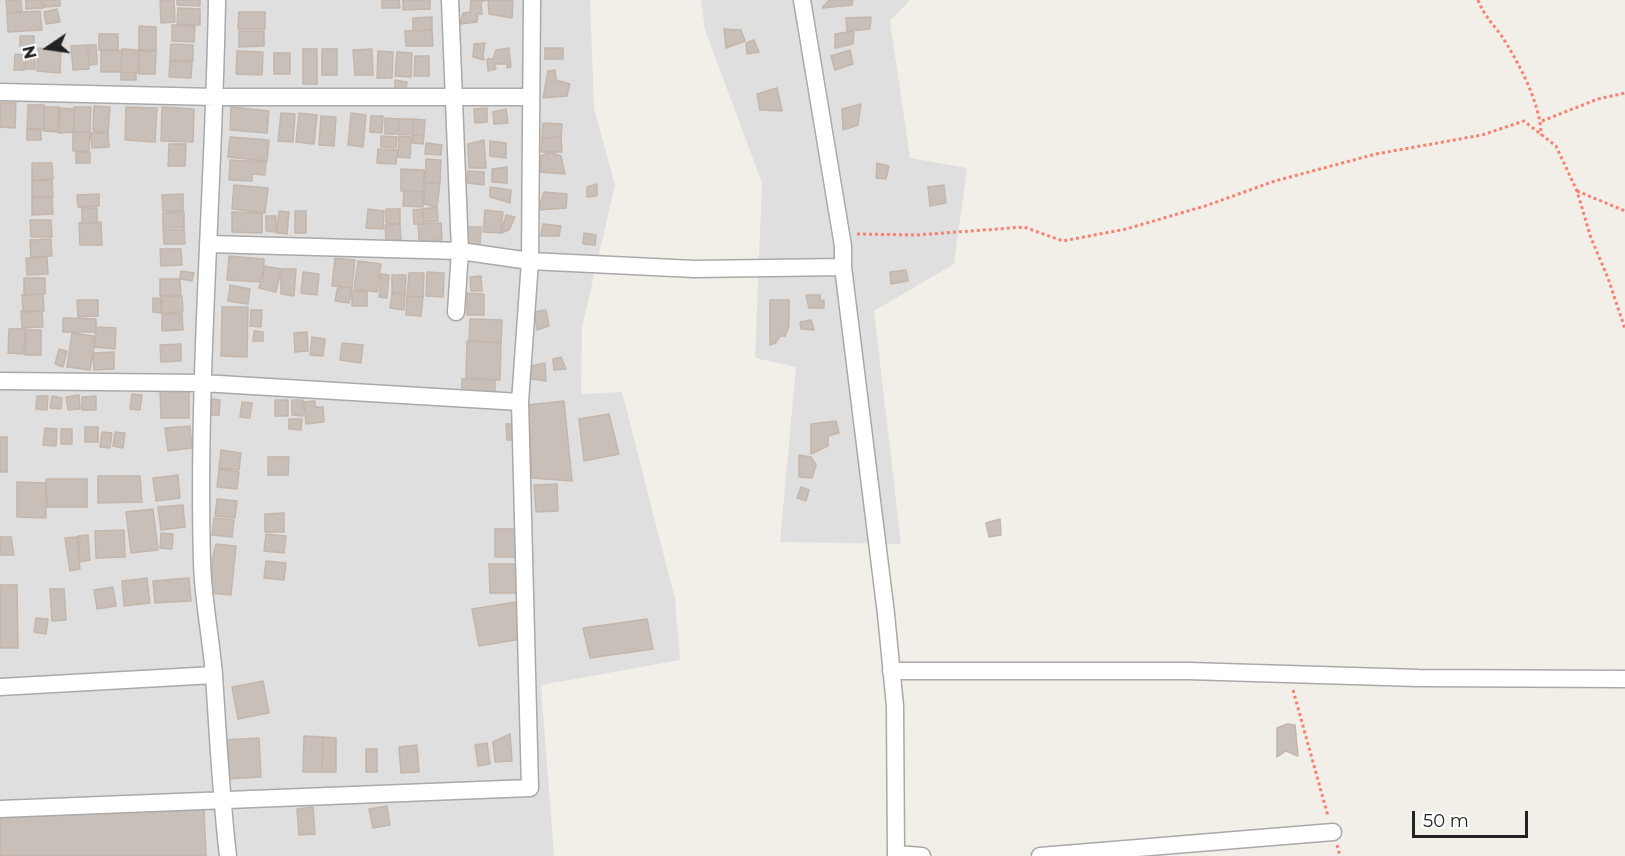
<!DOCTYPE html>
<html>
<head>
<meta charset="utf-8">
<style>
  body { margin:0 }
  #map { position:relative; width:1625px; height:856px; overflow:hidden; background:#f2efe9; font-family:Montserrat,sans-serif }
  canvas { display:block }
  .north { position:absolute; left:18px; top:18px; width:60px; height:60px; -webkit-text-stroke:4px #fff; paint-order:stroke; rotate:257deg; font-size:16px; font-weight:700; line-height:24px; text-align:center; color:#222 }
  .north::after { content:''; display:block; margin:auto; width:21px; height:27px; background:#222; clip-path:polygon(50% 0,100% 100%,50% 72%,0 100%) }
  .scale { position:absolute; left:1412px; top:811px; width:116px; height:27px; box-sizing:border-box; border:3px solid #222; border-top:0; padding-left:8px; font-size:18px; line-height:21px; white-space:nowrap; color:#222; -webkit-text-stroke:4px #fff; paint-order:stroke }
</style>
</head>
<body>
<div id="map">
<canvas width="1625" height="856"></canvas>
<div class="north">N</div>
<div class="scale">50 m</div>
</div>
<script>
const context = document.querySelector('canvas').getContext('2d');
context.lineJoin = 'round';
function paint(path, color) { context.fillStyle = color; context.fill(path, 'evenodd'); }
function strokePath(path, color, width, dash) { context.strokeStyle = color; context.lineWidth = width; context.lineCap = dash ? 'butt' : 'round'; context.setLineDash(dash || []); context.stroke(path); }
const residential = new Path2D(`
  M0 0H590L594 108 615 185 582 327 581 394 622 392 675 599 680 660 541 685 554 856H0Z
  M701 0H910L890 21 910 158 967 168 954 264 874 311 901 544 780 542 796 367 755 358 762 183 705 30Z`);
const building = new Path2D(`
  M6 0H21L22 11 7 13Z
  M26 0H42L43 8 26 9Z
  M44 0H60V6L44 7Z
  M174 0 175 22 161 23 160 1Z
  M177 0H200V6L177 5Z
  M382 0H399L400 8H382Z
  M403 0H430V9L403 10Z
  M471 0H487L481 2 482 14H478L477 22 460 24 463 13 470 12Z
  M488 0H513L512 18 489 14Z
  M829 0H853L852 5 822 8Z
  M178 8 200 9V25L177 24Z
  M57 9 60 22 46 24 44 12Z
  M40 11 42 30 8 32 7 13Z
  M239 12H265V29H238Z
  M432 17V30L413 31V18Z
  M871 17 870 29 847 31 846 18Z
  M172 25 195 26 194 42 172 41Z
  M139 26 156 27V50H139Z
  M724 29 741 30 745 41 726 48Z
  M432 30 433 46H406L405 31Z
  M239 31H264V46L239 47Z
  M854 31 853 44 835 48V34Z
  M99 34H118V50H99Z
  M20 36H34V47H20Z
  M754 40 759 52 747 54 746 43Z
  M485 43 483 54 484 60 473 57 474 44Z
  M171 44 193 45V61L170 60Z
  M88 45 89 69 73 70 71 46Z
  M88 45H96L97 64 89 65Z
  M38 48 61 50 60 73 37 71Z
  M509 48 511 67 507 68V64H494L496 69 488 71 487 59H493L496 50Z
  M545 48H563V59H545Z
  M122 49 139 50 138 73 121 72Z
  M303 49H317V84H303Z
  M322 49H337V75H322Z
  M372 49 373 75H355L353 50Z
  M118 50 122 51 121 72H101V51Z
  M850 50 853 64 835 70 831 56Z
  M139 51H156L155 74H139Z
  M237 51 263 52 262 75 236 74Z
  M378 51 393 52 392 78H377Z
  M397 52 412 53 411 77 395 76Z
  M26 53H35V69H25Z
  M274 53H290V74H274Z
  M15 54 24 55V70H14Z
  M415 56H429V76H414Z
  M170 61 192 62 191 78 169 77Z
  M555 70 556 80 570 84 567 96 543 98 548 71Z
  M121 72 136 73V80H121Z
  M395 80 407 82 406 89H395Z
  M777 88 782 111 760 110 757 94Z
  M0 103H16L15 128 0 127Z
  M861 104 858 125 843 130 842 109Z
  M28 105H44V130L27 129Z
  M94 106 110 107 108 133 93 131Z
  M44 107H60V132L44 131Z
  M74 107H91L90 132H74Z
  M126 107 157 108 155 142 125 140Z
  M162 107 194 109 193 142 161 141Z
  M231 107 269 111 267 133 230 130Z
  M59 108 75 109 73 132 58 133Z
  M487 108V122L475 123 474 109Z
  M506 109 508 123 494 124 493 112Z
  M281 113 295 114 293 142 278 141Z
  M299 113 317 115 314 144 296 142Z
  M351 113 366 115 363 147 348 145Z
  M321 116 336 117 334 146 319 145Z
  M371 116H383L382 133 370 132Z
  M385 118 399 119 398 134H385Z
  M399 119H413V135L398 134Z
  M413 119 425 120 424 135H413Z
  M543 123 562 124 561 137 542 138Z
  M27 129H41V140H27Z
  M73 132H90L89 151H73Z
  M91 133H108L109 147 92 148Z
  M413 135H424L423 144 412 143Z
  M381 136 397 137 396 148 381 147Z
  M399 136 411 137 410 158 398 157Z
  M230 137 269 140 267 161 228 157Z
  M561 137 562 152H541L542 138Z
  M484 140 486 168H469L468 144Z
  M490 141 506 143V158L490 156Z
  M426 143 442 145 441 155 425 154Z
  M169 144H186L185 166H168Z
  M378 149 397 150 396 164 377 163Z
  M76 152H90V163H76Z
  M550 152 561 156 565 174 540 172 541 156Z
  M426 159 441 160 440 183H425Z
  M230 160 266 162 265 175 252 174V181L229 180Z
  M32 163H52L53 179 32 180Z
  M877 163 889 166 886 179 876 178Z
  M507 167V183L492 182V169Z
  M401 169 424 170 423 192 401 191Z
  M468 171 484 172V185L467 183Z
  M52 180 53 197H32V181Z
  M425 183H440L437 207 424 204Z
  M597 184V196L587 197V187Z
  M234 185 268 188 265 213 232 209Z
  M944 185 946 203 930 206 928 187Z
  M490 187 511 190 510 203 490 197Z
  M404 191 423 192V207L403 206Z
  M544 192 567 194 566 208 538 210Z
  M99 194V206L78 207 77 195Z
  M183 194V211H163L162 195Z
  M52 197 53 214 32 215V198Z
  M437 207 438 221 424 222 422 209Z
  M82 208H97V223H82Z
  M368 209 384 211 383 229 366 228Z
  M386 209H400V224L386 223Z
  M422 209 424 224H414L413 210Z
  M485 210 503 212 501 233 483 232Z
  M279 211 289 212 287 234 277 233Z
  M295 211H306V233H295Z
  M184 212V229L163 230V213Z
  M232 212 262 213V233L232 232Z
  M506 215 515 217 509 230 501 233Z
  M266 216H276V232L266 231Z
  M30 220H51L52 237H31Z
  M101 222 102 245H80L79 223Z
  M441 223 442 240 419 241 418 224Z
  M400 224 401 240 386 241 385 225Z
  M543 224 561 226 559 236H541Z
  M184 227 185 244H164L163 228Z
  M467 227H481L480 245H467Z
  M584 233 596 235 595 245 583 244Z
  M51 239 52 256 31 257 30 240Z
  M160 249H181L182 265 161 266Z
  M229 256 264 259 263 282 227 280Z
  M47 257 48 274 27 275 26 258Z
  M335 258 355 260 352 288 332 286Z
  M358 261 381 264 377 292 354 289Z
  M264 266 281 269 276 292 259 288Z
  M281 269H296L294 296 281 294Z
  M906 270 908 281 891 284 890 272Z
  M181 271 194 273 192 281 180 279Z
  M303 272 319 274 317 295 301 293Z
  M427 272 444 273 443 297 426 296Z
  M409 273H424L423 297 407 296Z
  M381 274 389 275 387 298 379 297Z
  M392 275H406L405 294 392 293Z
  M481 276 482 291H471L470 277Z
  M24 278H45V294L24 295Z
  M160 279H180L181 295 160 296Z
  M230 285 250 289 248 304 228 301Z
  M338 286 352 288 349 303 335 301Z
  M352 291H367V306H352Z
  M392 293 405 294 404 310 390 308Z
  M467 293 484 294V315H467Z
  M43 294 44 311 23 312 22 295Z
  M806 295H820V300L824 301V308H809Z
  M161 296H182L183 312 161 313Z
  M407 296 423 297 421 316 406 315Z
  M153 298 162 299 161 313 153 312Z
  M77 300H98V316L78 317Z
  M770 300H789V326L785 336H780L776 343 770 345Z
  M222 307H248L247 357 221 356Z
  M251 310H262L261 327 250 326Z
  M546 310 549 326 537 330 534 312Z
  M21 311H42L43 327 22 328Z
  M162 314H182L183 330 162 331Z
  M63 318 96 319V332H63Z
  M470 319 502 320 501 343 469 341Z
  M811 320 814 330 801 329 800 322Z
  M96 327 116 328 115 349 94 347Z
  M9 329H25L24 354 8 353Z
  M26 330H41V355H25Z
  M254 331 263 332V341H253Z
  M307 332 308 351 295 352 294 333Z
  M72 333 94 336V347L90 370 67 367Z
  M312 337 325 339 323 356 310 355Z
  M467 341 501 343 500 380 466 378Z
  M342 343 363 345 361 363 340 360Z
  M181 344V361L161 362 160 345Z
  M59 349 67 351 63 367 55 364Z
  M114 352V369L94 370 93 353Z
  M561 357 566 369 554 370 553 359Z
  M545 363 546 381 525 378 522 368Z
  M462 379 495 380V397L462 396Z
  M189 390V418H161L160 391Z
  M132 394 142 395 140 410 130 409Z
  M79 395 80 409 68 410 66 397Z
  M37 396H48L47 410 36 409Z
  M52 396 62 398 61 409 50 408Z
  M96 396V410H82V397Z
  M212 399 220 400 219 415H210Z
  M275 400H288V416H275Z
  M292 400H303V416L292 415Z
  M315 401V407H323L324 422 306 424 304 402Z
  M564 401 572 481 532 478 528 405Z
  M242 402 252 403 250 418 240 417Z
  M609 414 619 454 584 461 579 419Z
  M289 419H302L301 430 289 429Z
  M836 421 839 433 828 436V446L811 454V424Z
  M506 424H514L515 440H507Z
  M190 426 192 448 168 451 165 428Z
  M85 427H98V442H85Z
  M45 428 57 429 56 446 43 445Z
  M61 429H72V444H61Z
  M102 432 112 433 110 448 100 447Z
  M115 432 125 433 123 448 113 446Z
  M0 437H7V472H0Z
  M221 450 241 453 239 470 219 468Z
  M799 455 811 457 816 465 812 478 799 477Z
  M268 457H289L288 475H268Z
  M219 469 239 472 237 489 217 487Z
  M178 475 180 498 156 501 153 478Z
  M98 476H140L142 502 98 503Z
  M46 479H87V507H47Z
  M17 482 46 483V518L17 517Z
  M557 484 558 511 536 512 534 485Z
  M801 487 809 490 806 501 797 498Z
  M217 499 237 501 235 518 215 516Z
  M183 505 185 527 161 530 158 507Z
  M153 509 158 550 131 553 126 512Z
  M284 513V532H265V514Z
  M214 518 234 520 232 537 212 535Z
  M1000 519 1001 535 989 537 986 523Z
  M495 529H520V557H495Z
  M124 530 125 557 96 558 95 531Z
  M161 533 173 534 172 549 160 548Z
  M266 534 286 536 284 553 264 551Z
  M88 535 90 560 80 562 78 536Z
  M0 537H11L14 555H0Z
  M77 537 80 569 70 571 65 538Z
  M216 544 236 546 231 595 211 593 213 556Z
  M266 561 286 563 284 580 264 578Z
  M489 564H521L522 593H490Z
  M147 578 150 603 124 606 122 581Z
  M189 578 191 601 155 603 153 581Z
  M0 585H17L18 648H0Z
  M113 587 116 606 97 609 94 590Z
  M50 589H64L66 620 52 621Z
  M516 602 522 639 479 646 472 609Z
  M36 618 48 619 46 634 34 632Z
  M647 619 653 649 590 658 583 628Z
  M263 681 269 713 238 719 232 687Z
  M1287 724 1295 725 1298 756 1286 751 1277 757V728Z
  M510 734 512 761 495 762 493 742Z
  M304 736 323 737 322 772H303Z
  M323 737 336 738V772H322Z
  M259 738 261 777 225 779 223 740Z
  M487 743 490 764 478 766 475 745Z
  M417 745 419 772 401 773 399 747Z
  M366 749H377V772H366Z
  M387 806 390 825 373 828 369 809Z
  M204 807 206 856H0V814Z
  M313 807 315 834 299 835 297 809Z`);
const path = new Path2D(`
  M1478 0C1483 14 1492 23 1501 35 1518 61 1541 104 1541 135
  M1542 121 1598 99 1625 93
  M1577 191 1625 211
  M857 234 917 235 1024 227 1063 241 1126 229 1205 206 1275 181 1376 154 1482 135 1524 121 1556 146 1577 191 1591 238 1608 278 1625 329
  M1293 690 1328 816
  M1337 845 1340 856`);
const minor = new Path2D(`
  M217 0C214 187 197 375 202 562 203 600 211 638 214 675 218 736 221 796 228 856
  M450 0 460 251 456 312
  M802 0 843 246V267L886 614 895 706 896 856
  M0 92 216 97H530
  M209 244 460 251 530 261 694 269 843 267
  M0 381 202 383 520 402
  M891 671H1189L1418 678 1625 679
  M0 687 214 675
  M0 809 530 788 520 402 530 261 532 0
  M896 854 922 856
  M1040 856 1333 832`);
paint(residential, '#e0dfdf');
paint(building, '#c7bfb8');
strokePath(building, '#c4b6ab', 1.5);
strokePath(minor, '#a9a9a9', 19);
strokePath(path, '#fa8072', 3, [3, 3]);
strokePath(minor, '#fff', 16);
</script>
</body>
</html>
